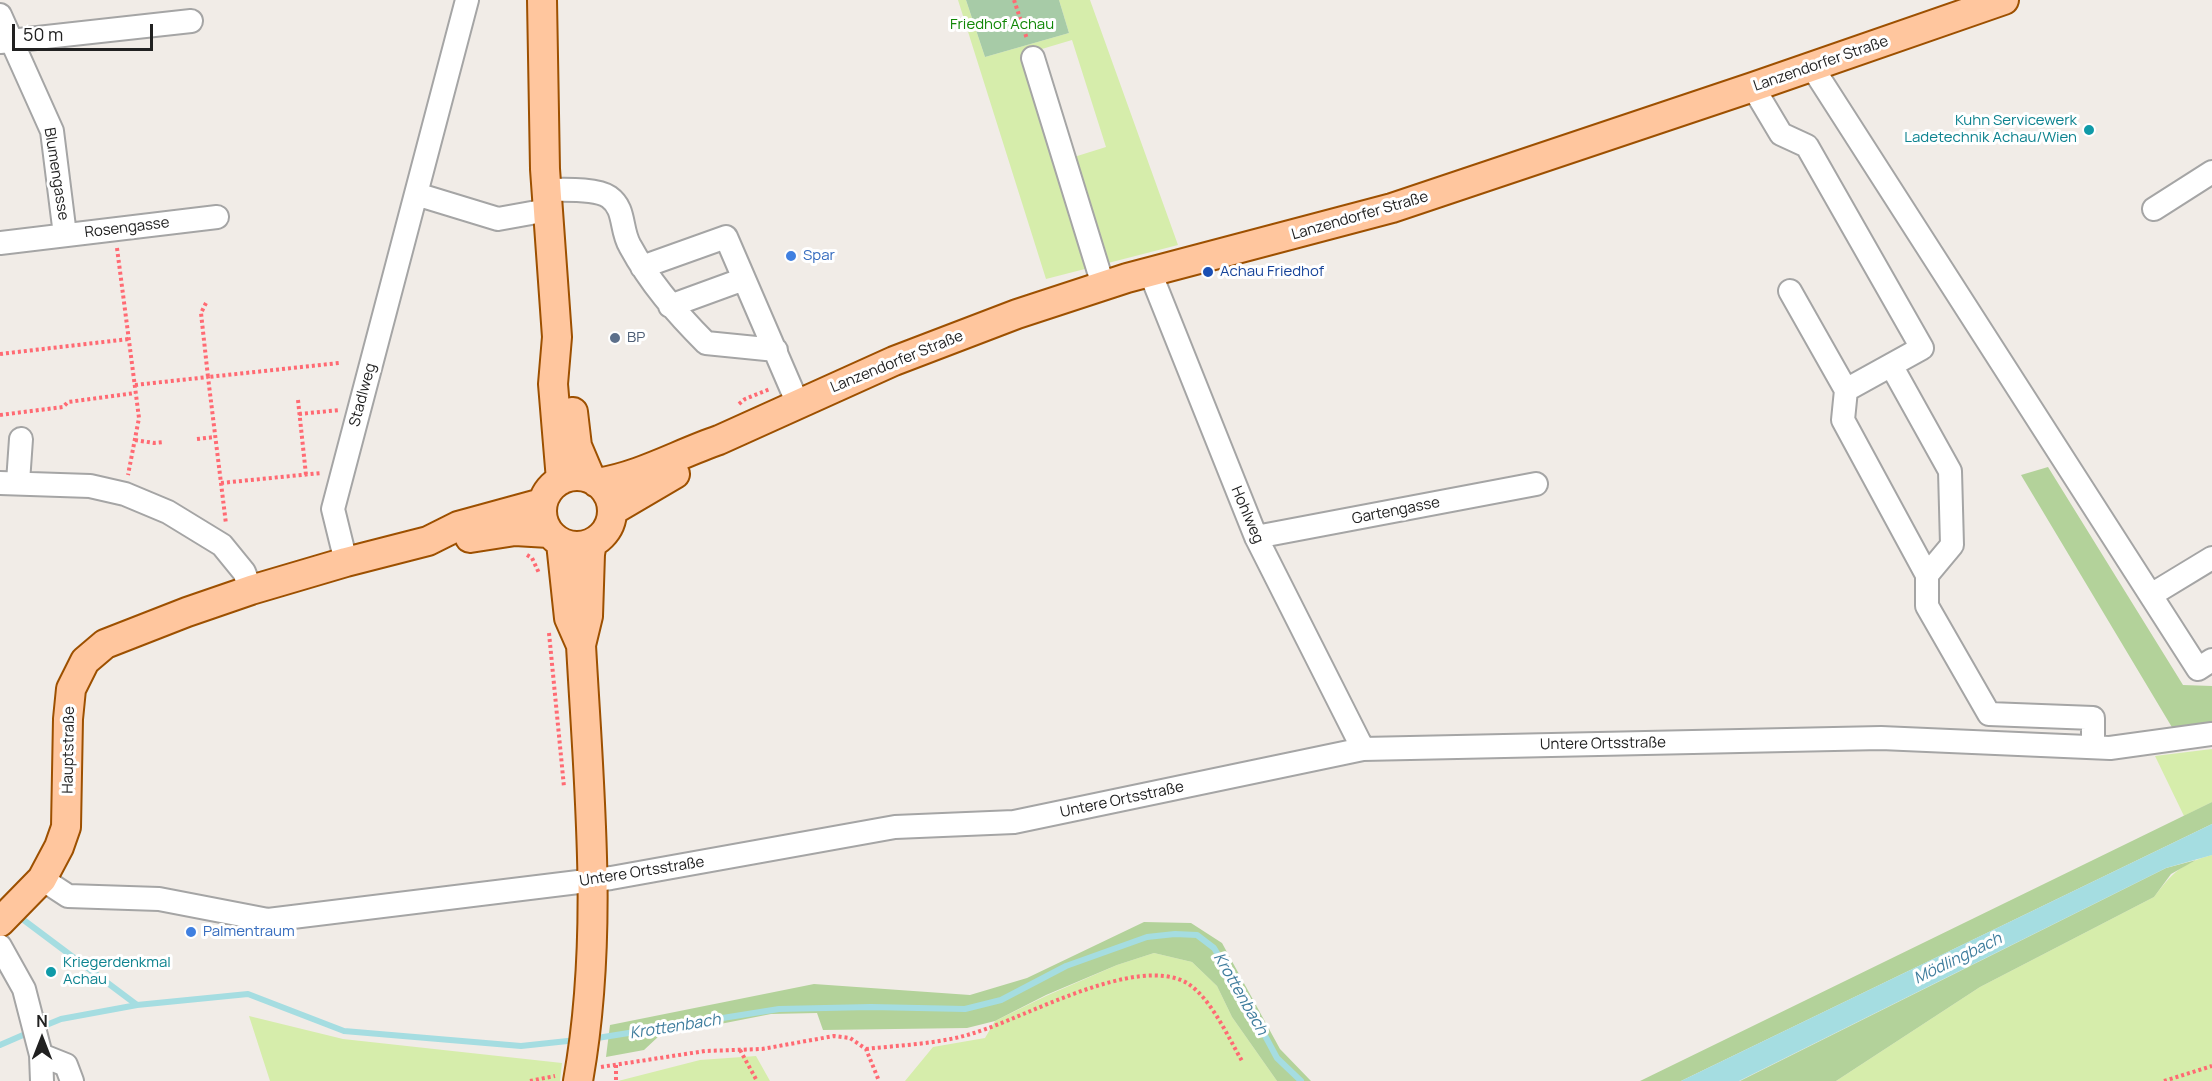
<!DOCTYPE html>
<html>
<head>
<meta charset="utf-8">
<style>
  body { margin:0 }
  #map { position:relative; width:2212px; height:1081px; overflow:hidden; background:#f1ece7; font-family:Manrope,sans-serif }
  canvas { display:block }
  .north { position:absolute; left:12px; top:1009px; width:60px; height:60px; -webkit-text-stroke:4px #fff; paint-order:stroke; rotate:0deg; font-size:16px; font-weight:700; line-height:24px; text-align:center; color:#212121 }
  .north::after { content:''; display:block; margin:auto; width:21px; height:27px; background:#212121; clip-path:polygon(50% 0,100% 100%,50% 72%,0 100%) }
  .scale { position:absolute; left:12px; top:24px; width:141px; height:27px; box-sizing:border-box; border:3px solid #212121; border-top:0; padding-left:8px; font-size:18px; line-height:21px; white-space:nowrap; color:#212121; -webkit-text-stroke:4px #fff; paint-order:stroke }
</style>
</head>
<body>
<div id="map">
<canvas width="2212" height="1081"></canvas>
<div class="north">N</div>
<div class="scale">50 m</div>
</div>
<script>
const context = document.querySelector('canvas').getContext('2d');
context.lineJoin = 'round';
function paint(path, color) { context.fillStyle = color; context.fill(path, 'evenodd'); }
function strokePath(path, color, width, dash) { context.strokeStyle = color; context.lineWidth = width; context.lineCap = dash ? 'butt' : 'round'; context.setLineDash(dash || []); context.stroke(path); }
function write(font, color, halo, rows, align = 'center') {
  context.font = font + ' Manrope,sans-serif'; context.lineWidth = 6; context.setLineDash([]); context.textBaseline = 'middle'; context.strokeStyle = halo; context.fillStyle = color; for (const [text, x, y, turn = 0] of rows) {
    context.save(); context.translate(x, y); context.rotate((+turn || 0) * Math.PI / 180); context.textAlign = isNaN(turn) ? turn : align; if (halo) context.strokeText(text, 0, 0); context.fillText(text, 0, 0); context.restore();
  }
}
const grass = new Path2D(`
  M958 0H966L985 57 1069 33 1059 0H1090L1178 245 1046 279ZM1072 40 1106 147 1058 162 1025 54Z
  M2212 749V802L2184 816 2155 756Z
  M2212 855V1081H1836L1980 987 2154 897C2172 873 2182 863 2212 855Z
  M1154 953 1192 962 1217 986 1232 1017 1277 1081H905L933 1047 985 1038 995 1021 1046 996 1117 965Z
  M249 1016 343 1039 562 1063 560 1081H270Z
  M756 1056 770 1081H618L700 1060Z`);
const forest = new Path2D(`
  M2048 467 2183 685 2212 686V722L2173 729 2021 475Z
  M2212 802V824L1681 1081H1640Z
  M2196 860 2171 874 2154 897 1980 987 1836 1081H1740L2166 868Z
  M1144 922 1191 923 1222 943 1280 1049 1311 1081H1277L1232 1017 1217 986 1192 962 1154 953 1117 965 1046 995 995 1021 967 1028 823 1030 817 1013 771 1014 659 1036 644 1050 606 1057 610 1025 814 984 970 995 1027 978Z`);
const cemetery = new Path2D(`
  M966 0H1059L1069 33 985 57Z`);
const water = new Path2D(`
  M2212 824V855L2166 868 1739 1081H1681Z`);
const stream = new Path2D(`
  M17 915 137 1005 248 994 344 1031 521 1046 577 1040
  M39 1028 61 1019 137 1005
  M591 1039 779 1009 871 1007 965 1009 1001 1000 1066 966 1147 937 1175 934 1197 935 1214 948 1248 1004 1277 1058 1301 1081
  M0 1045 30 1032`);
const path = new Path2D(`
  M1014 0 1027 39
  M117 248 139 418 128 475
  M206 303 201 313 208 377 339 363
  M0 354 129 339
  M135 385 208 377 226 524
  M298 400 306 475
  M739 404 745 399 770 389
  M299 414 340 410
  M0 415 63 407 68 402 135 393
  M197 439 215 437
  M135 440 154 443 164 442
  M221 483 321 473
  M527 555 532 558 539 573
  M549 633 564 787
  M866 1049C901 1045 940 1044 974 1033 1027 1017 1136 954 1187 983 1211 998 1228 1037 1242 1061
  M740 1050 757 1081
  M616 1065V1081
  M601 1067 705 1051 762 1049 834 1036 850 1038 866 1049 879 1081
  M530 1081 555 1076
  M2164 1081 2212 1066`);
const minor = new Path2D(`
  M0 15 52 131 65 235
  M0 42 191 21
  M1033 58 1103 285
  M1812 67 2198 669 2212 660
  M1753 87 1781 134 1807 146 1922 348 1846 390 1790 291
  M546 190C563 190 596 188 609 197 626 209 620 229 630 246 650 283 676 313 706 343L776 350
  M416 194 498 219 548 210
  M2154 209 2212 172
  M0 243 217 217
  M642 267 726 237 798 404
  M1150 272 1256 537 1363 749
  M670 306 744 279
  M1891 365 1950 471 1952 545 1927 575
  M1846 390 1843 420 1927 575V606L1989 714 2093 718V747
  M18 482 21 439
  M0 483 90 486 125 494 168 512 222 545 244 572 251 590
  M1256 537 1536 484
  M346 562 333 509 467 0
  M2151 595 2212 558
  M42 879 68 896 159 899 268 920 611 878 895 827 1014 822 1363 749 1881 738 2110 748 2212 734
  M0 946 24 989 41 1055
  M42 1081 41 1055 66 1065 72 1081`);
const major = new Path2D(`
  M542 0 545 169 557 337 553 384 561 480
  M573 412 577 446 591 479
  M542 511a35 35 0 1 1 70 0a35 35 0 1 1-70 0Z
  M597 483C641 476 678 454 719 440L894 361 1017 314 1127 278 1392 208 1753 87 2004 0
  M612 511 675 474
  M470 538 515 531 549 533
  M561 543 569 618 580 643
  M0 922 42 879 59 847 66 827 68 719 71 689 85 661 105 644 187 612 251 590 346 562 428 541 458 526 542 503
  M578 1081C604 937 589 790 581 645L588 616 590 554 592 543`);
const markers = [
  [2089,130,6,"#0f9aa8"],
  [791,256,6,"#3f7fe0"],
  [1208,272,6,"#1a4fb4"],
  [615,338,6,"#5c6f8a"],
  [191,932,6,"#3f7fe0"],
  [51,972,6,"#0f9aa8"]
];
const parkNames = [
  ["Friedhof Achau",1002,25]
];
const streetNames = [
  ["Lanzendorfer Straße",1821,64,-19],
  ["Blumengasse",56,174,81],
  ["Lanzendorfer Straße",1360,216,-16],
  ["Rosengasse",127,228,-7],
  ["Lanzendorfer Straße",897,362,-22],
  ["Stadlweg",363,395,-75],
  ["Gartengasse",1396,511,-11],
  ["Hohlweg",1247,515,67],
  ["Untere Ortsstraße",1603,744,-1],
  ["Hauptstraße",69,750,-89],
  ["Untere Ortsstraße",1122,800,-12],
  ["Untere Ortsstraße",642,872,-9]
];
const cultureNames = [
  ["Kuhn Servicewerk",2077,121],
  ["Ladetechnik Achau/Wien",2077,138],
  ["Kriegerdenkmal",63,963,"left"],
  ["Achau",63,980,"left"]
];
const shopNames = [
  ["Spar",803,256],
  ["Palmentraum",203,932]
];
const transitNames = [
  ["Achau Friedhof",1220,272]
];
const serviceNames = [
  ["BP",627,338]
];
const waterNames = [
  ["Mödlingbach",1958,959,-26],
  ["Krottenbach",1240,994,60],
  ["Krottenbach",675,1027,-9]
];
paint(grass, '#d6edab');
paint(forest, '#b3d29a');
paint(cemetery, '#a7cba7');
paint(water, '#a5dde1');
strokePath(stream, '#a5dde1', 6);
strokePath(minor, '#a5a5a5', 26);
strokePath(major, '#9d5000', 32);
strokePath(path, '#ff6a73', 4, [3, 3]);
strokePath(minor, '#fff', 22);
strokePath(major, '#ffc69e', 28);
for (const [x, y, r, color] of markers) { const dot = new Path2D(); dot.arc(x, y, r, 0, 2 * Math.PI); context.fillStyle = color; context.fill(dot); strokePath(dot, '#fff', 2); }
write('15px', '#108706', '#fff', parkNames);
write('15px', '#212121', '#fff', streetNames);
write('15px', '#0d838f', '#fff', cultureNames, 'right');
write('15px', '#366cbe', '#fff', shopNames, 'left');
write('15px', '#164399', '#fff', transitNames, 'left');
write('15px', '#4e5e75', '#fff', serviceNames, 'left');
write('italic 16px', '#3f7d9d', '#fff', waterNames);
</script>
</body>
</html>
